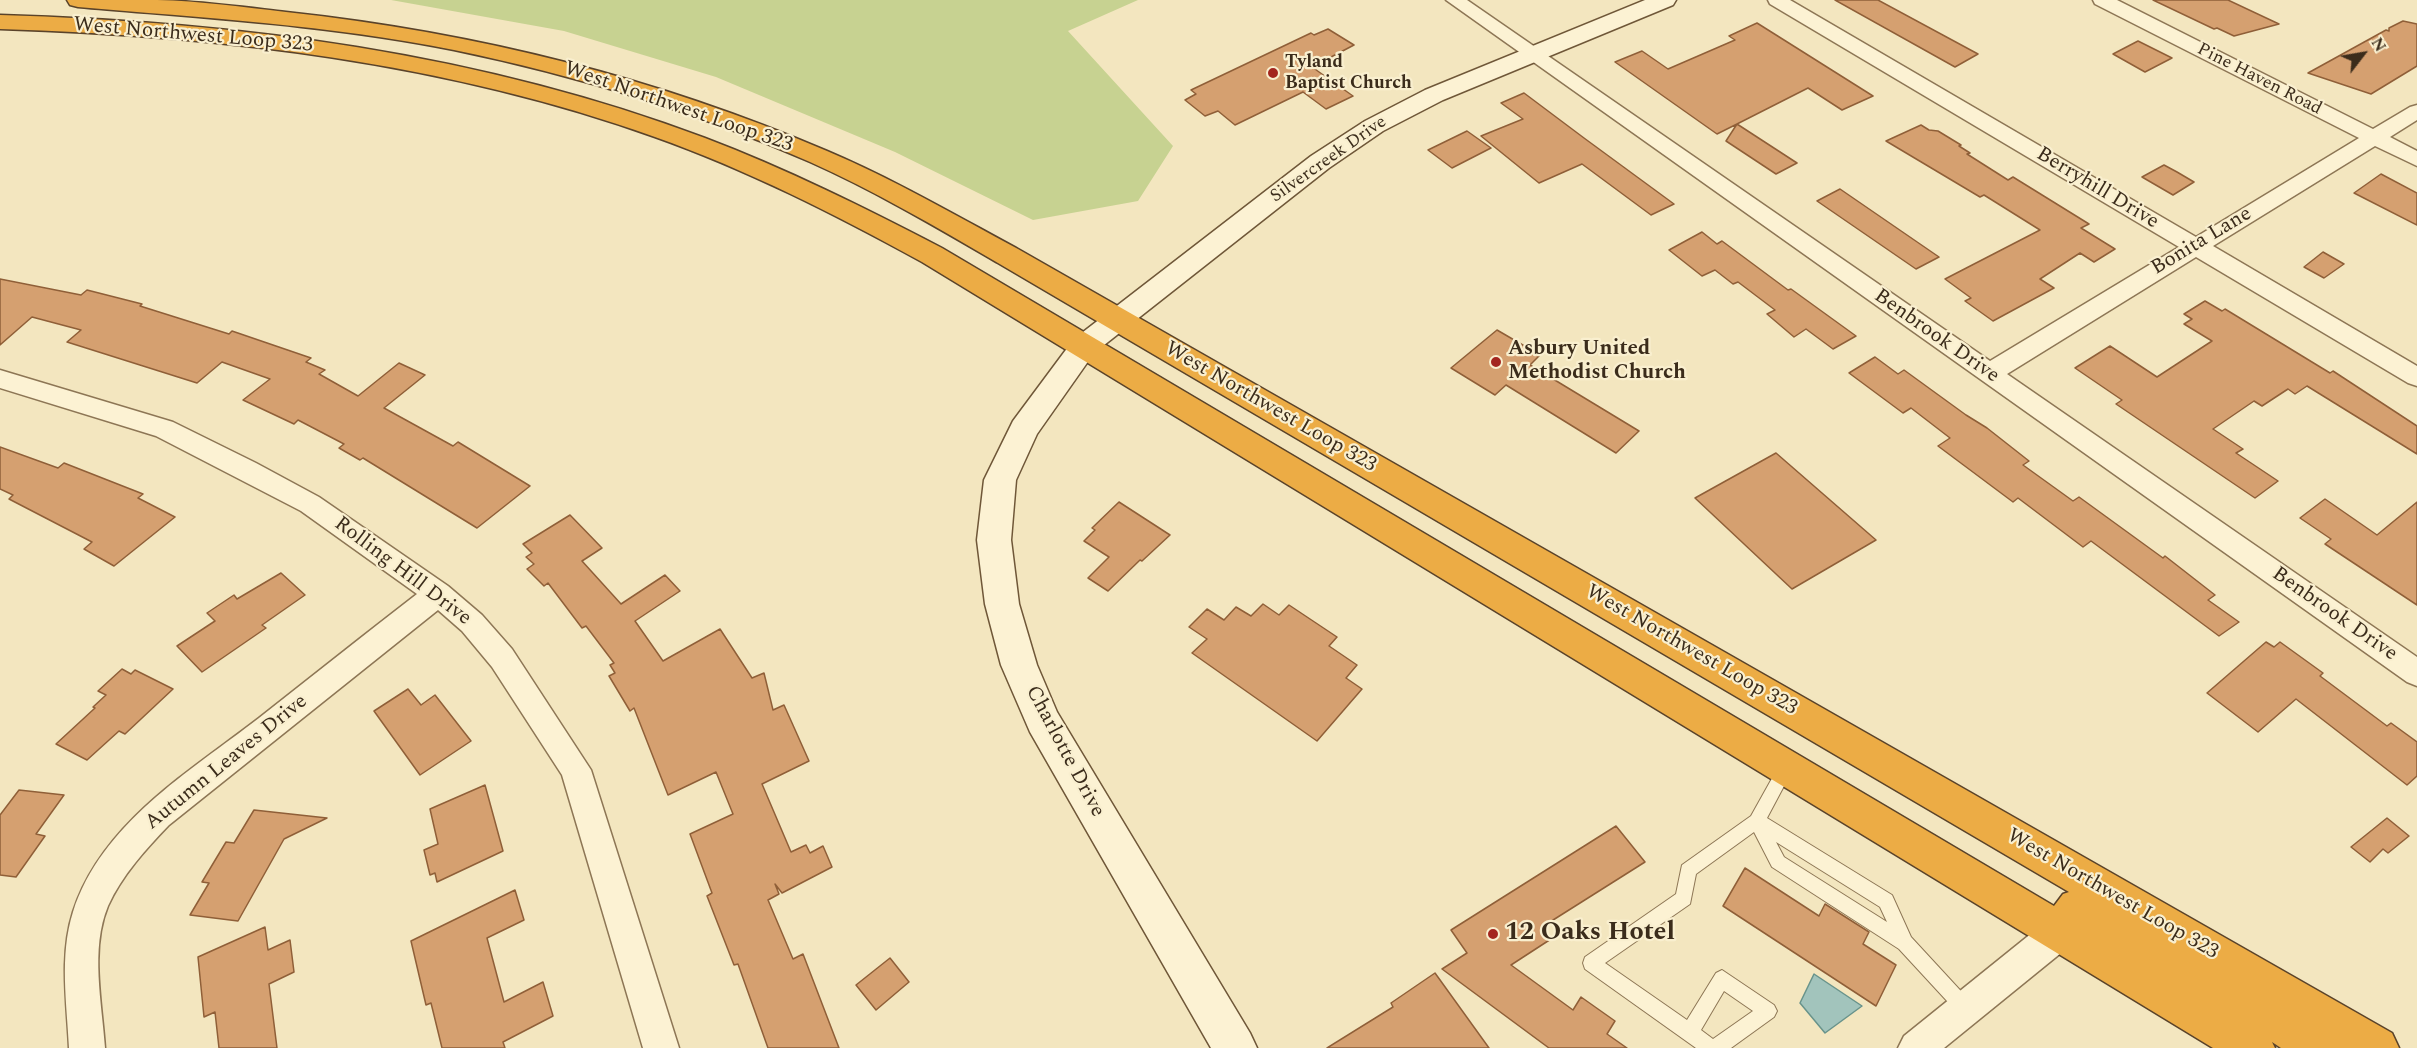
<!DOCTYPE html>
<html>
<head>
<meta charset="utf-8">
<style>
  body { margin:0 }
  #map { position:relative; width:2417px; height:1048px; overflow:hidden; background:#f3e6bf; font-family:Spectral,serif }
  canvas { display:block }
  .north { position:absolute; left:2333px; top:24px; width:60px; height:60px; -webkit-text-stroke:4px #f9efcf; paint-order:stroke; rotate:59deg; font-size:16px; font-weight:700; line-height:24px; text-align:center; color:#3b2c1b }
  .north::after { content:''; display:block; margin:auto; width:21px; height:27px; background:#3b2c1b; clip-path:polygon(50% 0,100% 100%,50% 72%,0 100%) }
</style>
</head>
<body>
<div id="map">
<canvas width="2417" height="1048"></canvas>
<div class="north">N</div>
</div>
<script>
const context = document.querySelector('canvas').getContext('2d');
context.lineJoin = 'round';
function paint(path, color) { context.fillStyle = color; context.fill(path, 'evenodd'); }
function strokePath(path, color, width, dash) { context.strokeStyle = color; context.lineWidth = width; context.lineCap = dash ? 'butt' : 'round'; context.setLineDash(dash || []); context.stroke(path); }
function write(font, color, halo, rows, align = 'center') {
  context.font = font + ' Spectral,serif'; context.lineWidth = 4.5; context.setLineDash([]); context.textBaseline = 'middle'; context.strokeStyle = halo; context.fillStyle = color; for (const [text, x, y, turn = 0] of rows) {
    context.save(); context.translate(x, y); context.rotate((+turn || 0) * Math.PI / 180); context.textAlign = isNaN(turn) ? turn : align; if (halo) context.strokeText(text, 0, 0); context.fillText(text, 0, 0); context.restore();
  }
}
const green = new Path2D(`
  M391 0H1138L1068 31 1173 146 1138 201 1033 220 895 152 716 77 564 31Z`);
const water = new Path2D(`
  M1814 974 1862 1006 1825 1033 1800 1003Z`);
const building = new Path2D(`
  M1835 0H1878L1978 54 1955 67Z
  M2153 0H2228L2279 24 2234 36 2217 28 2214 29Z
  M2403 21 2417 24V66L2371 94 2308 73 2386 30 2389 31V28Z
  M1757 23 1873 96 1842 110 1808 88 1737 124 1797 163 1776 174 1726 141 1737 124 1717 134 1615 62 1642 51 1668 69 1735 40 1729 36Z
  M1328 29 1354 45 1312 67 1353 96 1326 109 1303 92 1235 125 1218 111 1205 116 1185 100 1196 94 1191 90 1311 33 1314 35Z
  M2138 41 2172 58 2145 72 2113 54Z
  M1524 93 1584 138 1674 204 1651 215 1582 164 1539 183 1481 136 1523 119 1501 103Z
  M1921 125 1929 130 1938 131 1961 145 1959 146 1970 153 1967 154 2008 180 2013 177 2089 224 2081 228 2115 249 2094 262 2080 253 2040 279 2054 288 1993 321 1965 301 1971 298 1945 279 2040 230 1984 195 1980 197 1886 141Z
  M1467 131 1491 148 1452 168 1428 150Z
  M2164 165 2177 172 2194 182 2173 195 2142 177Z
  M2381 174 2417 193V225L2354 193Z
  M1840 189 1939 257 1916 269 1817 201Z
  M1702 232 1717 244 1722 241 1788 290 1791 289 1856 336 1833 349 1806 329 1794 337 1767 314 1775 310 1738 282 1733 284 1715 270 1702 276 1669 250Z
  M2323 252 2344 264 2324 278 2304 267Z
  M0 279 81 295 87 290 142 304 140 306 229 334 232 331 311 358 306 362 325 370 319 374 358 396 399 363 425 375 384 408 453 446 458 442 530 486 477 528 363 458 360 460 339 448 344 444 298 420 294 424 243 400 270 379 222 362 197 383 67 342 81 330 32 317 0 345Z
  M2205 301 2222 311 2225 309 2330 373 2333 371 2417 426V454L2307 386 2295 394 2288 389 2262 406 2254 401 2213 429 2243 449 2236 453 2278 481 2255 498 2116 404 2122 400 2075 368 2110 346 2157 377 2212 341 2184 324 2192 319 2184 314Z
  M1497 330 1540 355 1530 365 1639 431 1616 453 1506 385 1495 395 1451 368Z
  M1875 357 1898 374 1904 370 1966 415 1987 428 2029 461 2023 465 2073 501 2079 497 2163 558 2165 556 2215 595 2208 600 2239 622 2219 636 2091 541 2083 547 2018 498 2013 502 1938 446 1950 438 1911 408 1903 413 1849 373Z
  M0 447 58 468 64 463 143 494 138 498 175 517 114 566 84 549 92 542 9 499 13 495 0 489Z
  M1776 453 1876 540 1792 589 1695 498Z
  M2325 499 2377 535 2417 502V605L2325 544 2331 539 2300 518Z
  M1119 502 1170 535 1142 561 1140 560 1108 591 1088 578 1109 557 1084 541 1095 530 1092 528Z
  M570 515 602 548 582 561 621 604 665 575 680 591 635 621 663 661 720 629 752 678 764 673 773 710 784 705 809 761 762 784 791 852 806 845 810 853 823 846 832 867 782 893 775 884 779 894 768 900 793 959 803 954 839 1048H768L738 964 734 965 707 896 712 893 690 834 733 814 716 772 668 795 634 708 630 711 609 676 615 673 610 665 614 663 586 626 582 628 548 583 544 586 527 569 534 564 526 557 532 553 523 544Z
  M281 573 305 595 262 625 266 628 202 672 177 646 215 621 207 613 234 595 237 599Z
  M1263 604 1279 615 1289 605 1337 637 1329 646 1357 665 1346 678 1362 689 1317 741 1192 653 1207 639 1189 627 1207 609 1224 620 1236 607 1251 616Z
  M2266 642 2274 647 2280 642 2323 673 2320 676 2387 726 2391 723 2417 742V776L2407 785 2296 699 2258 732 2207 693Z
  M122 669 131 674 135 670 173 689 125 734 119 731 87 760 56 744 95 708 93 707 106 695 98 691Z
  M408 689 421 705 435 695 471 741 420 775 374 711Z
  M485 785 503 851 437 882 435 873 430 875 424 850 438 844 430 809Z
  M19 790 64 795 36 834 45 836 16 877 0 875V815Z
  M254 810 327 818 284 839 238 921 190 915 209 883 202 882 226 842 234 843Z
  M2387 818 2409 836 2388 853 2383 849 2370 862 2351 847Z
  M1616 826 1645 862 1542 927 1551 939 1511 965 1573 1010 1581 997 1615 1021 1607 1034 1627 1048H1549L1442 969 1467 953 1451 930Z
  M1745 868 1819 916 1825 904 1869 932 1863 944 1896 965 1876 1006 1723 906Z
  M515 890 524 920 487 938 504 1002 543 982 553 1016 503 1042 505 1048H442L431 1003 426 1005 411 941Z
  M265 927 268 950 290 940 294 972 269 984 277 1048H219L215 1012 204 1017 198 957Z
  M890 958 909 982 876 1010 856 985Z
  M1435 973 1489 1048H1327L1393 1007 1391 1003Z`);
const lane = new Path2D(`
  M1785 762 1790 764 1793 769 1767 818 1892 895 1911 937 1971 1002 1974 1008 1971 1014 1965 1017 1959 1014 1899 949 1772 867 1754 832 1696 874 1690 904 1605 963 1687 1020 1716 973 1722 970 1774 1005 1777 1011 1774 1017 1731 1048H1696L1585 969 1583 963 1585 957 1676 894 1682 865 1751 816 1780 764ZM1776 842 1880 907 1887 922 1784 857ZM1724 991 1753 1011 1713 1039 1701 1030Z`);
const street = new Path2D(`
  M1446 0H1467L1990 361 2179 247 1770 4 1768 0H1790L2196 237 2359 138 2095 4 2093 0H2117L2373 129 2410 107 2417 105V120L2390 137 2417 151V166L2375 146 2213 246 2417 366V386L2408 383 2196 257 2007 374 2417 657V686L2407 682Z
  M0 370 173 422 256 463 319 497 448 586 482 615 512 649 591 770 679 1048H643L562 775 492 667 462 631 438 610 169 825C146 849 122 875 108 906 90 949 102 1003 105 1048H69C67 1003 59 956 73 912 101 824 189 772 259 718 312 676 364 635 417 594L301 511 156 436 0 388Z
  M2060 916 2072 920 2077 932 2072 944 1944 1048H1898L1904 1036 2048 920Z`);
const secondary = new Path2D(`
  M1645 0H1676L1673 5 1443 100 1383 131 1329 168 1094 353 1037 434 1016 480 1011 540 1019 604 1037 665 1057 712 1250 1033 1257 1048H1211L1030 732 1001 665 985 604 977 540 984 480 1013 421 1074 339 1311 156 1365 121 1425 90Z`);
const highway = new Path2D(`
  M67 0C97 0 127 0 157 0 200 1 243 7 286 12 472 32 655 77 827 151 893 179 955 215 1018 249L2392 1033 2399 1048H2281L2272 1042 2275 1048H2213L922 262C836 215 748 170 655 137 445 62 222 36 0 29V15C239 22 480 53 705 138 787 169 865 208 942 248L2054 906 2063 894 2069 892 998 263C936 227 875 191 810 162 696 112 575 75 454 50 330 25 203 18 78 7L70 5Z`);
const markers = [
  [1273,73,6,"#a3251e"],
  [1496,362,6,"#a3251e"],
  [1493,934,6,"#a3251e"]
];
const farPoinames = [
  ["Tyland",1285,63],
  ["Baptist Church",1285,84]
];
const farStreetnames = [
  ["Pine Haven Road",2259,80,27],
  ["Silvercreek Drive",1329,160,-35]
];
const streetNames = [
  ["West Northwest Loop 323",193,36,5],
  ["West Northwest Loop 323",678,108,19],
  ["Berryhill Drive",2097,189,31],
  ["Bonita Lane",2202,242,-31],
  ["Benbrook Drive",1936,337,35],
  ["West Northwest Loop 323",1270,408,30],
  ["Rolling Hill Drive",402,572,37],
  ["Benbrook Drive",2334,615,35],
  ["West Northwest Loop 323",1691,651,30],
  ["Charlotte Drive",1064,752,62],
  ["Autumn Leaves Drive",227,763,-39],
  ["West Northwest Loop 323",2112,895,30]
];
const poiNames = [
  ["Asbury United",1508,350],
  ["Methodist Church",1508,374]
];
const nearPoinames = [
  ["12 Oaks Hotel",1505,934]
];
paint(green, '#c7d291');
paint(water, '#a2c4bc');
strokePath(water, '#68938b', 1.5);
paint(building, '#d5a070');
strokePath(building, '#8f5f38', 1.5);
strokePath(lane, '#8d7655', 2);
strokePath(street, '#8d7655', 3);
strokePath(secondary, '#6f5738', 3);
strokePath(highway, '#5a432a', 3);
paint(lane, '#fcf2d3');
paint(street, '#fcf2d3');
paint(secondary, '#fcf2d3');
paint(highway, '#ecac45');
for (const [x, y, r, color] of markers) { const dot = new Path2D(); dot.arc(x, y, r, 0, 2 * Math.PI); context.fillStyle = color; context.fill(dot); strokePath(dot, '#f9efcf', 2); }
write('bold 18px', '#3b2c1b', '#f9efcf', farPoinames, 'left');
write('18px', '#3b2c1b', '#f9efcf', farStreetnames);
write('21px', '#3b2c1b', '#f9efcf', streetNames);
write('bold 21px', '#3b2c1b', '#f9efcf', poiNames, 'left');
write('bold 26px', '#3b2c1b', '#f9efcf', nearPoinames, 'left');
</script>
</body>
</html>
